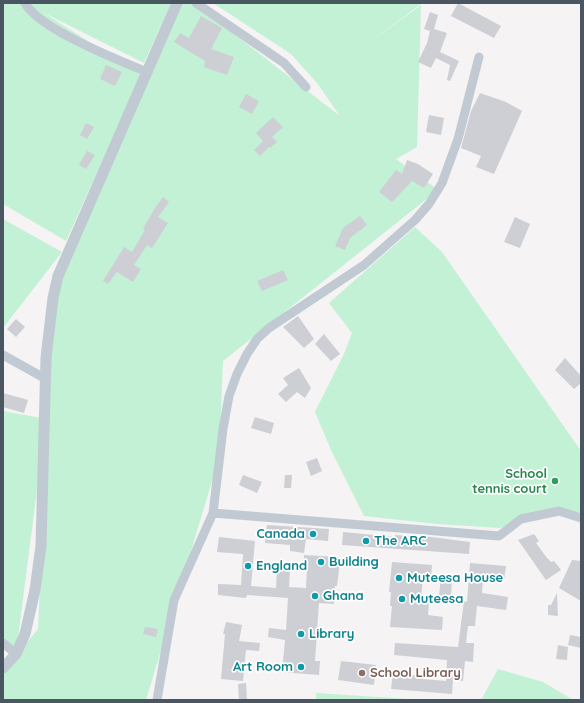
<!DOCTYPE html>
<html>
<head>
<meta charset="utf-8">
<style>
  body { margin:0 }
  #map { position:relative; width:584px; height:703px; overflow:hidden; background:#f5f3f3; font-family:Quicksand,sans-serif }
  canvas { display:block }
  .frame { position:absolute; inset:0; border:4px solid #4a5661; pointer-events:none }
</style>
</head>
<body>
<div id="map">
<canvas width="584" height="703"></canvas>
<div class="frame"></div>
</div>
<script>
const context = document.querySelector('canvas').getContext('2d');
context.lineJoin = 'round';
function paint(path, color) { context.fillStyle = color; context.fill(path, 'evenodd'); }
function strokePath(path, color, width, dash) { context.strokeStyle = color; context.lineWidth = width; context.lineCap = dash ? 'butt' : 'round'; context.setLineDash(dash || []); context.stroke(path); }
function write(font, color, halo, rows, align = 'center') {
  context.font = font + ' Quicksand,sans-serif'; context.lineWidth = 3.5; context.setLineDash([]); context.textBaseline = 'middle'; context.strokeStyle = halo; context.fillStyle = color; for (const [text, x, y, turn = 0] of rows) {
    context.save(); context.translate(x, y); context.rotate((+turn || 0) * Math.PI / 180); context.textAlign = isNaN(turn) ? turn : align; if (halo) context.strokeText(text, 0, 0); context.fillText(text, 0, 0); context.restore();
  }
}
const green = new Path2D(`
  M3 3H28L35 8 30 3H171L144 63 44 13 141 75 66 241 3 204Z
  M178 3H194L340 116 317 83 291 54 213 3H422L369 43 421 5 417 147 396 159 438 190 223 361 219 458 146 700H3V672L38 629 53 298Z
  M3 219 62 252 3 328Z
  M415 227 442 252 581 451V513L535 518 500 528 437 524 364 516 331 450 315 412 344 354 352 333 329 303Z
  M3 411 46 419 16 654 3 641Z
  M498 669 543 682 573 700H481Z
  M316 693 408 699 316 700Z`);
const building = new Path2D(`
  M458 3 501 26 494 38 451 16Z
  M430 12 438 15 434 29 447 33 440 52 459 61 450 81 447 80 450 65 436 58 431 68 418 62 427 43 430 31 424 29Z
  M201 16 222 28 211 49 234 57 227 75 204 67 205 61 174 42 180 33 189 38Z
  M106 65 122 72 115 86 100 79Z
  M480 93 506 102 522 111 494 174 476 167 481 156 461 148 471 111Z
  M246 94 259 101 252 114 239 107Z
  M429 115 444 118 441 135 426 132Z
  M273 117 283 127 272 137 277 142 270 148 269 147 260 156 254 150 263 141 256 133Z
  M86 123 94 127 87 139 80 135Z
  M87 151 95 155 86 169 79 165Z
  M407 160 418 164 433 174 424 188 412 181 392 202 379 192 396 170 402 174Z
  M163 197 169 202 158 217 168 223 152 248 147 245 134 265 141 269 133 282 117 272 108 284 103 281 124 247 132 252 145 230 143 229 155 208Z
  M360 216 367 225 350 238 345 250 335 246 343 228Z
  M515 217 530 224 520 248 504 242Z
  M283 270 288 280 262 291 257 281Z
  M298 316 314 339 304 348 283 327Z
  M16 319 25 327 16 337 7 329Z
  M324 334 340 354 331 361 315 344Z
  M565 358 581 376V383L574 389 555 370Z
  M299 368 311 388 305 398 297 392 286 402 278 394 288 385 283 378Z
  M3 393 28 400 24 413 3 407Z
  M255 417 274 423 271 434 251 428Z
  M317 458 322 471 311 476 306 462Z
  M243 475 262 482 257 493 239 485Z
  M285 475H292L291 488H284Z
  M267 525 329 529 328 541 306 539 304 553 290 551V545L265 543Z
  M343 532 395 537V535L423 537V536L470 542 469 554 342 545Z
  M534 534 539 541 536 543 547 558 551 562 554 561 561 570 546 580 518 540Z
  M219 537 255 541 251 586 276 588 277 568 290 569 289 587 306 588 307 568H304V555L339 557V570L337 586H335L334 604 319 603 315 661H320L319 675 282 672 285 640 268 637 269 628 286 630 288 598 247 595 246 598 218 595V584L241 585 243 554 217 552Z
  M572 560 581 561V601L559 588Z
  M392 562 432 565 431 577H423L421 600 429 601 428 615 443 617 442 630 390 627 392 606H390L391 592H389Z
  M470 563 506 566 504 580 483 578 482 593 508 597 506 610 477 606 475 626H468L466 643H474L473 662 465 661 463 681 453 680 452 694 391 689 393 673 423 676V679L446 681 447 660 394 655 395 643 458 647 464 601 467 602Z
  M441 576 452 577 451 597 439 596Z
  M557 593 558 616 548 615V605H551Z
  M226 622 242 625 239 641 260 643 259 651 246 650 243 681 221 679 225 634H223Z
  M145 627 158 629 156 637 143 634Z
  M570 635 581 637V648L568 645Z
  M558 645 568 647 567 660 556 659Z
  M341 661 376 665 374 685 338 680Z
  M246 683 247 700H239L238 684Z`);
const minor = new Path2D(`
  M25 3C39 29 118 60 147 72
  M196 3 284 63 306 87
  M3 355 46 379
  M213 513 499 536 521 519 559 511 581 518
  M3 643 16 654
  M157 700 174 600 213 513 223 429 229 396 237 374 247 354 257 339 269 328 364 265 415 220 429 204 442 183 458 139 479 57`);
const tertiary = new Path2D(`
  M3 668 16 654 25 634 35 590 41 546 46 358 53 298 58 276 177 3`);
const markers = [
  [555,481,4,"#2e9e5b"],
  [313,534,4,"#0f9aa8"],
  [366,541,4,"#0f9aa8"],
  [321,562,4,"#0f9aa8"],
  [248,566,4,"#0f9aa8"],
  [399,578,4,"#0f9aa8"],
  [315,596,4,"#0f9aa8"],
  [402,599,4,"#0f9aa8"],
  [301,634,4,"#0f9aa8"],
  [301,667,4,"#0f9aa8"],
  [362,673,4,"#8d6e63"]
];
const leisureNames = [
  ["School",547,474],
  ["tennis court",547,489]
];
const cultureNames = [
  ["Canada",305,534,"right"],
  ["The ARC",374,541],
  ["Building",329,562],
  ["England",256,566],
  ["Muteesa House",407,578],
  ["Ghana",323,596],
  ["Muteesa",410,599],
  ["Library",309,634],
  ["Art Room",293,667,"right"]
];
const educationNames = [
  ["School Library",370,673]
];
paint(green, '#c3f1d5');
paint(building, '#cdcfd5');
strokePath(minor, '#c1cad2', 9);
strokePath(tertiary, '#c1cad2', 11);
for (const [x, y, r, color] of markers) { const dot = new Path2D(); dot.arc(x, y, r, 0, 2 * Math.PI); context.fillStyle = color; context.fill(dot); strokePath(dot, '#fff', 1.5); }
write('bold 13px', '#27864d', '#fff', leisureNames, 'right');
write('bold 13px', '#0d838f', '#fff', cultureNames, 'left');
write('bold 13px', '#785e54', '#fff', educationNames, 'left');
</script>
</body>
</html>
